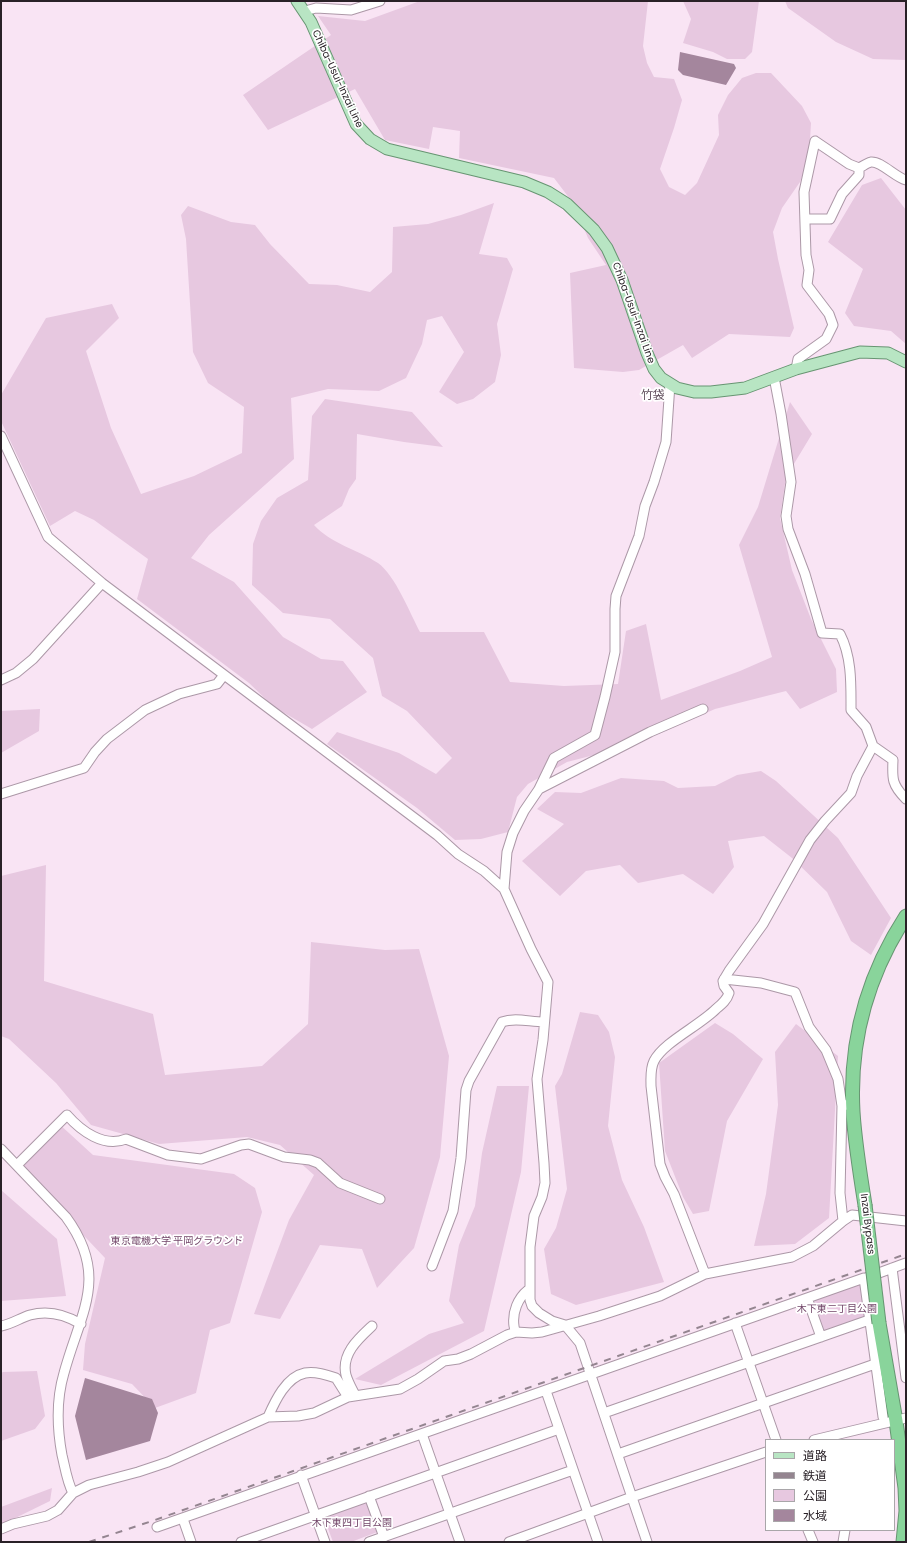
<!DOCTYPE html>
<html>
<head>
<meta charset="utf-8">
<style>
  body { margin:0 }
  #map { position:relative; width:907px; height:1543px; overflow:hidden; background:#f9e4f4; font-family:Poppins,"Noto Sans JP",sans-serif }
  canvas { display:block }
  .frame { position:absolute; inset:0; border:2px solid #292127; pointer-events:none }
  .legend { position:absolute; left:765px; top:1439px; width:130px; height:92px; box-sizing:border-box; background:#fff; border:1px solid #a9a6a9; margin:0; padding:5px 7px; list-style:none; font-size:12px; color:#292127 }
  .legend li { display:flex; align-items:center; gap:8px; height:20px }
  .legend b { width:20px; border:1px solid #a9a6a9 }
</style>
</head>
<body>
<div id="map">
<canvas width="907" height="1543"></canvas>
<div class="frame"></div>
<ul class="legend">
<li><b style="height:5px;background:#b8e5c3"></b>道路</li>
<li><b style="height:5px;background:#948590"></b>鉄道</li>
<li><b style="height:11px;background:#e7c8e0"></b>公園</li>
<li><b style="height:11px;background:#a4869d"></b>水域</li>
</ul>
</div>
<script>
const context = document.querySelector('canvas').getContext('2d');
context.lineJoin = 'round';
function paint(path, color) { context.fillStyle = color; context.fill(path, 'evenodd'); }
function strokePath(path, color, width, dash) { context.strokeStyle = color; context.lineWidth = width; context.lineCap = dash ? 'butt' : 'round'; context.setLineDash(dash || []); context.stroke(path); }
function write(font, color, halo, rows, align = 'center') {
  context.font = font + ' Poppins,"Noto Sans JP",sans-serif'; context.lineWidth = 3.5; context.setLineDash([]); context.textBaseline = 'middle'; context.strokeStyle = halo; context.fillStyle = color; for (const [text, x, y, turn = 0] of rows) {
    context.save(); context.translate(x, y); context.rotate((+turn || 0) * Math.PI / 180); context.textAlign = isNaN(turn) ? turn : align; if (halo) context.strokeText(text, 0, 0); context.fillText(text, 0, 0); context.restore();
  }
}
const green = new Path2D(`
  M420 1H648L643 46 647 63 654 77 674 79 682 100 674 128 660 169 669 187 685 195 697 183 719 135 718 115 728 95 742 78 756 73H771L802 106 811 123 809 157 800 182 782 208 773 232 778 259 794 328 790 337 729 334 692 358 683 345 639 370 623 372 574 368 570 273 606 265 588 238 573 203 554 178 459 158 460 131 433 127 429 149 385 140 355 89 268 130 243 95 331 35 318 16 365 21Z
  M683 1H759L752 52 745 59H727L713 52 683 43 691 19Z
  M785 1H906V60L873 59 836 42 788 8Z
  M881 178 906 210V344L891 331 854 326 845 313 863 269 828 242 862 185Z
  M494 203 479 254 507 258 513 269 497 324 501 355 495 382 473 399 457 404 439 392 464 352 442 316 427 320 422 344 406 378 379 391 328 389 291 398 294 459 209 535 191 558 234 582 283 637 321 659 343 661 367 692 312 729 274 707 249 683 137 599 148 559 94 520 75 511 50 526 1 421V395L46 318 112 304 119 318 86 351 111 428 141 494 194 476 242 453 244 407 208 383 193 352 186 239 181 215 188 206 231 222 255 225 270 244 309 284 337 285 370 292 392 272 393 227 428 224 461 215Z
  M325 399 412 412 443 447 404 442 357 434 356 479 349 489 342 506 314 525C330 543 358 550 378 563 395 575 410 613 420 632H484L510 682 564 686 618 684 626 631 646 624 661 700 740 671 772 657 739 545 758 507 790 402 812 434 786 477 780 518 792 570 811 619 836 669 837 692 800 709 786 691 715 709 633 745 567 762 528 784 517 797 508 832 481 839 455 840 417 808 327 744 337 732 399 753 436 774 452 758 407 711 382 696 373 658 330 619 283 613 252 585 253 544 261 521 277 498 308 480 312 416Z
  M40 709 39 731 1 753V711Z
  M761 771 776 781 838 838 891 918 871 955 851 941 827 892 792 858 764 836 728 841 734 867 713 894 683 874 638 883 620 865 586 871 560 896 522 861 564 824 537 809 555 792 581 793 621 778 664 781 678 788 715 786 737 775Z
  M46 865 44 981 153 1014 165 1075 262 1066 308 1024 311 942 385 950 419 949 449 1056 440 1157 414 1248 377 1288 362 1249 320 1245 280 1319 254 1314 289 1220 314 1175 280 1145 247 1137 159 1144 91 1125 56 1083 9 1039 1 1036V876Z
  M580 1012 598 1015 609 1032 615 1057 608 1126 622 1180 644 1227 664 1282 576 1305 551 1294 544 1249 556 1228 567 1189 555 1086 562 1074Z
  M715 1023 733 1034 763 1059 727 1121 709 1211 693 1214 683 1197 665 1151 659 1063Z
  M796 1024 838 1056 829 1218 795 1244 754 1246 766 1194 778 1105 775 1052Z
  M497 1086H529L521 1172 484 1331 381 1385 355 1379 429 1334 464 1323 449 1301 459 1245 475 1206 482 1153Z
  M58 1123 93 1155 234 1174 255 1188 262 1212 230 1323 210 1330 196 1393 155 1408 132 1384 83 1370 85 1344 105 1258 17 1165Z
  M1 1190 57 1239 66 1296 1 1301Z
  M861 1283 867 1316 824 1334 811 1300Z
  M37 1371 45 1416 35 1429 1 1441V1373L3 1372Z
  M52 1488 50 1501 1 1525V1507Z
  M369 1499 380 1531 351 1542H333L323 1515Z`);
const water = new Path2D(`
  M680 52 734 64 736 68 726 85 683 75 678 70Z
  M85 1378 152 1399 158 1413 150 1441 86 1460 75 1416Z`);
const minor = new Path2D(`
  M305 11 316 8 351 10 380 1
  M805 219H830L842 194 859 175V168
  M796 369 798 359 826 339 833 325 829 314 807 285 809 270 806 255 804 192 815 141 849 164 859 168C863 166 867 163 871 162 881 161 895 177 906 180
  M774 377 781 414 791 482 786 516 788 529 805 574 822 633 840 634C852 657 851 685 851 710L866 727 873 746 893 760C892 779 892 785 906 799
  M1 436 48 537 102 583 437 835 458 854 484 871 504 889 531 949 548 982 543 1040 537 1079 544 1163 545 1183 542 1197 534 1216 530 1247V1300L532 1306 539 1313 552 1321 565 1325 580 1343 647 1542
  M1 680 16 673 33 659 102 583
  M539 789 554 758 595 735 605 697 615 652V609L616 596 639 536 645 506 654 482 666 442 670 384
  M1 794 84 768 95 752 107 739 145 710 179 694 217 684 224 675
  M504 889 507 852 513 833 524 811 539 789 650 732 703 709
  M724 979 761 983 795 992 809 1027 826 1050 838 1079 842 1106
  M1 1149 66 1217C110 1277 80 1313 64 1373 56 1400 57 1428 62 1455 65 1467 67 1482 73 1493
  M17 1165 67 1115C81 1131 104 1148 126 1139L168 1155 201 1159 241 1145 249 1144 284 1157 310 1160 318 1163 340 1183 380 1199
  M843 1221 840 1193 842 1106 847 1105
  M432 1266 453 1211 461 1158 466 1090 469 1081 502 1022C515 1017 530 1022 544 1022
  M892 1268 906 1378
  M705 1274 674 1194 665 1177 660 1164 651 1086C651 1078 650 1069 654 1061 664 1042 699 1026 716 1009 722 1004 727 1000 729 993L724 986 723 981 729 971 763 924 810 840 825 821 851 793 857 776 873 746
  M868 1277 906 1263
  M807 1298 821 1337
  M735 1323 776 1440
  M1 1326C12 1324 20 1318 30 1315 48 1310 66 1315 81 1324
  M516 1332C515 1330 514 1328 514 1326 512 1312 518 1298 528 1290
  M546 1391 598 1542
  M355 1395C352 1389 348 1382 346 1375 341 1354 358 1339 372 1326
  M604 1413 869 1320
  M268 1417C275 1401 286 1377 305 1373 315 1371 327 1375 336 1378L348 1397
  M422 1434 460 1542
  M814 1440 906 1418
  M618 1454 875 1364
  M301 1475 325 1542
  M369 1496 384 1537
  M183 1519 191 1542
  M157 1527 864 1278 883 1417
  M1 1529 13 1524 47 1516 58 1510 73 1493 89 1485 138 1472 168 1462 268 1417 298 1416 314 1413 348 1397 400 1389 418 1379 444 1361 458 1359 471 1354 507 1335 516 1332 532 1333 542 1332 599 1316 660 1296 705 1274 792 1257 813 1246 843 1221 852 1215 906 1221
  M808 1530 813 1542
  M241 1542 559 1429
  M369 1542 573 1470
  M509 1542 632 1497 766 1452
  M843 1542 845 1530`);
const major = new Path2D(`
  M297 1 311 22 356 124 370 139 387 149 524 182 548 192 567 204 594 230 607 248 622 280 647 353 654 369 661 378 677 388 694 392H711L745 388 796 369 860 352 888 353 906 362`);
const highway = new Path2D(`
  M865 1205C860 1174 855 1143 853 1112 849 1040 867 976 906 916
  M879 1323 896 1421 905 1488 906 1511 903 1542`);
const rail = new Path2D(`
  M89 1542 155 1520 906 1254`);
const highwayBridge = new Path2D(`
  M865 1205 879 1323`);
const streetNames = [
  ["Chiba-Usui-Inzai Line",337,79,65],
  ["Chiba-Usui-Inzai Line",633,313,70],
  ["Inzai Bypass",867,1224,83]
];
const parkNames = [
  ["東京電機大学 平岡グラウンド",177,1241],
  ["木下東二丁目公園",837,1309],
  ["木下東四丁目公園",352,1523]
];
const quarterNames = [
  ["竹袋",653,396]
];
paint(green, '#e7c8e0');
paint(water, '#a4869d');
strokePath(minor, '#ac98a7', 11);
strokePath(major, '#679572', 13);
strokePath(highway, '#679572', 15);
strokePath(minor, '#fff', 9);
strokePath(major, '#b8e5c3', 11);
strokePath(highway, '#89d49b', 13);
strokePath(rail, '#948590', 2, [7, 7]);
strokePath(highwayBridge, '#679572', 15, []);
strokePath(highwayBridge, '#89d49b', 13);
write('10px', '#292127', '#fff', streetNames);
write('10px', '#73476a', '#fff', parkNames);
write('12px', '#62505e', '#fff', quarterNames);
</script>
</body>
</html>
